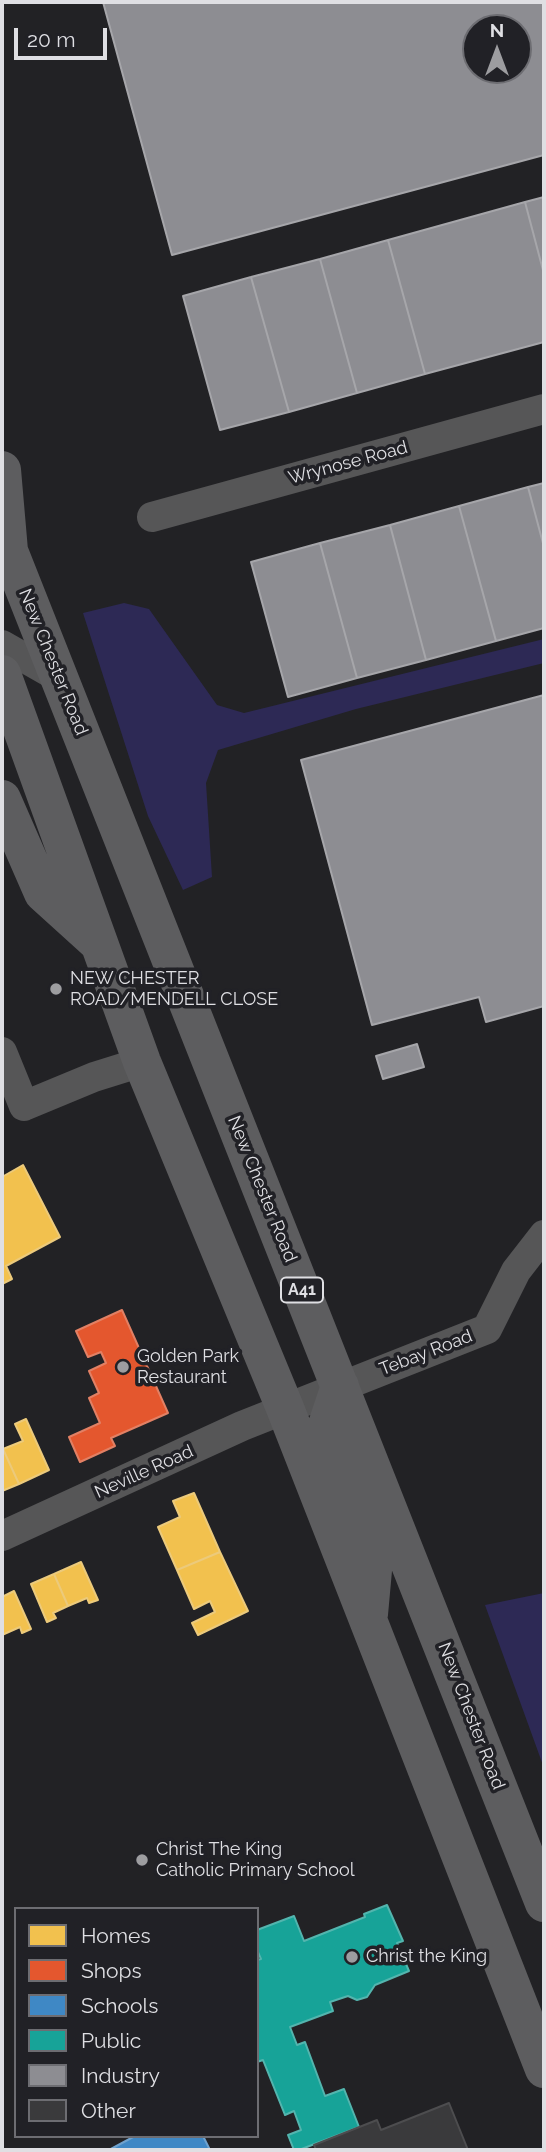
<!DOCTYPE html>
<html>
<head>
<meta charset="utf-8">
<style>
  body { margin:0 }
  #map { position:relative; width:546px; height:2152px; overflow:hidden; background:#222225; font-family:Raleway,sans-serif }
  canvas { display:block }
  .frame { position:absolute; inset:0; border:4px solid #dfdfe3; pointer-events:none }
  .legend { position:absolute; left:14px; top:1907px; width:245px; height:231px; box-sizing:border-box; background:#212126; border:2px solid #6d6d72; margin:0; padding:9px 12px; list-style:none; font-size:21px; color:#dfdfe3 }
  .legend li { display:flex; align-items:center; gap:14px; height:35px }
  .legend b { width:35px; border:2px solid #6d6d72 }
  .north { position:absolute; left:462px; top:14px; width:70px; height:70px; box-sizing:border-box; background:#212126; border:2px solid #6d6d72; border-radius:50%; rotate:0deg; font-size:19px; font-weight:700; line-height:28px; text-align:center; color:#dfdfe3 }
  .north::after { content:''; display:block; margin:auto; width:24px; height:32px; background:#9d9da0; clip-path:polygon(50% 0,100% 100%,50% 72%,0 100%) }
  .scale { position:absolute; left:14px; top:28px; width:93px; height:32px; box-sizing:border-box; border:4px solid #dfdfe3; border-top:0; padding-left:9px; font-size:21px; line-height:24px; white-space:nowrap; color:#dfdfe3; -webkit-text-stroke:5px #212126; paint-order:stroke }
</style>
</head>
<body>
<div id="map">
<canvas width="546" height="2152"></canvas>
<div class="frame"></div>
<ul class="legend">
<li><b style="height:19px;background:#f2c14e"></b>Homes</li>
<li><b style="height:19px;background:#e4572e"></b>Shops</li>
<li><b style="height:19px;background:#3f88c5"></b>Schools</li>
<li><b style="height:19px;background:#17a398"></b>Public</li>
<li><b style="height:19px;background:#8d8d92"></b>Industry</li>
<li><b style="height:19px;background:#3a3a3c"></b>Other</li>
</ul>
<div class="north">N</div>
<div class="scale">20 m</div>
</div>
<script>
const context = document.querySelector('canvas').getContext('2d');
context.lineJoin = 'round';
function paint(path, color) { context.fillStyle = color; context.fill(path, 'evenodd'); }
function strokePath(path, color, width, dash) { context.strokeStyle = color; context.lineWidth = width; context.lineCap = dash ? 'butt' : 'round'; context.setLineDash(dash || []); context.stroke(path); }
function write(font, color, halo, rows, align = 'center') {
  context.font = font + ' Raleway,sans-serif'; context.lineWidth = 7; context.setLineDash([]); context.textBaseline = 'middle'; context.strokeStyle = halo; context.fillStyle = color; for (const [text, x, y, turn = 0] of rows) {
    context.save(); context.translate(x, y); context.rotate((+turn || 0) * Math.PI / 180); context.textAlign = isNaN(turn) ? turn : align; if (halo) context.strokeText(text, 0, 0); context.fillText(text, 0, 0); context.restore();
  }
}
const green = new Path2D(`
  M124 603 149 609 217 705 244 713 544 639V663L356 709 218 750 206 783 212 877 183 890 148 816 83 613Z
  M544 1593V1768L485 1605Z`);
const homes = new Path2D(`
  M23 1165 60 1237 6 1266 12 1279 2 1284V1177Z
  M26 1419 49 1470 19 1484 3 1449 23 1441 15 1424Z
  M3 1449 19 1484 2 1491V1450Z
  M194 1493 220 1552 177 1570 158 1527 180 1517 173 1501Z
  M220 1552 248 1611 198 1635 192 1623 215 1612 210 1601 194 1609 177 1570Z
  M81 1562 98 1600 89 1603 87 1598 68 1606 54 1574Z
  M54 1574 68 1606 53 1613 56 1618 47 1622 31 1584Z
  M14 1591 31 1629 22 1633 20 1627 2 1635V1597Z`);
const shops = new Path2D(`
  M122 1310 168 1413 111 1438 115 1446 80 1462 69 1437 100 1423 89 1398 99 1393 89 1371 106 1363 101 1352 88 1357 76 1331Z`);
const schools = new Path2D(`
  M135 2136H203L210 2150H109Z`);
const public = new Path2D(`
  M387 1905 403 1941 397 1943 409 1971 375 1985 367 1997 357 2000 348 1996 330 2002 333 2011 290 2027 297 2045 305 2042 325 2096 344 2089 359 2127 299 2150H294L288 2135 301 2130 294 2111 285 2115 263 2060 257 2062V1960L261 1959 257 1950V1930L294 1916 304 1941 365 1917 364 1914Z`);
const industry = new Path2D(`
  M103 2H544V155L172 255ZM476 28H518V70H476Z
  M544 197V274L525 202Z
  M525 202 544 274V342L425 374 388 240Z
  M388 240 425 374 357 393 320 259Z
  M320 259 357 393 289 412 251 277Z
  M251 277 289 412 220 430 183 296Z
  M544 483V547L528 487Z
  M528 487 544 547V628L496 641 459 506Z
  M459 506 496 641 426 660 390 525Z
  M390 525 426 660 357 678 320 543Z
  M320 543 357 678 288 697 251 562Z
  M544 695V1006L486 1022 479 997 372 1025 301 760Z
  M417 1044 424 1067 383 1079 376 1056Z`);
const building = new Path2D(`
  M449 2103 468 2150H316L314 2145 377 2120 381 2130Z`);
const minor = new Path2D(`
  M152 517 544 409
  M2 645 60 678
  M2 1052 24 1106 94 1077 142 1062
  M2 1536 242 1426 487 1329 516 1271 544 1235`);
const highway = new Path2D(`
  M2 470 9 551 544 1903
  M2 674 142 1062 285 1408 544 2069
  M2 799 43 893 96 941
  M340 1386 326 1428 375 1548 369 1614`);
const markers = [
  [56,989,7,"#9d9da0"],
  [123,1367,7,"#9d9da0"],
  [142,1860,7,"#9d9da0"],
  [352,1957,7,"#9d9da0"]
];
const shields = [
  [302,1290,42]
];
const shieldNames = [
  ["A41",302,1290]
];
const streetNames = [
  ["Wrynose Road",348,463,-15],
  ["New Chester Road",53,662,68],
  ["New Chester Road",262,1189,68],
  ["Tebay Road",426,1353,-21],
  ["Neville Road",144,1472,-24],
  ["New Chester Road",471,1716,69]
];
const poiNames = [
  ["NEW CHESTER",70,979],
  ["ROAD/MENDELL CLOSE",70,1000],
  ["Golden Park",137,1357],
  ["Restaurant",137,1378],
  ["Christ The King",156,1850],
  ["Catholic Primary School",156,1871],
  ["Christ the King",366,1957]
];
paint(green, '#2d2955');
paint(homes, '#f2c14e');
strokePath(homes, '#ecca7b', 2);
paint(shops, '#e4572e');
strokePath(shops, '#e28064', 2);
paint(schools, '#3f88c5');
strokePath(schools, '#6fa2ce', 2);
paint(public, '#17a398');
strokePath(public, '#53b5ae', 2);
paint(industry, '#8d8d92');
strokePath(industry, '#a6a6aa', 2);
paint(building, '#3a3a3c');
strokePath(building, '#4d4d4f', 2);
strokePath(minor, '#565657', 30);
strokePath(highway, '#5d5d5f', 38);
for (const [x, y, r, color] of markers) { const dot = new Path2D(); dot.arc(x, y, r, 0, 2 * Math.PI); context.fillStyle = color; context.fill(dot); strokePath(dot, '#212126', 2.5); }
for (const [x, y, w] of shields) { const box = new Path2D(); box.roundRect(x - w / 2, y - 12.5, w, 25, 5); context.fillStyle = '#212126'; context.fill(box); strokePath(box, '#dfdfe3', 2); }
write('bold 16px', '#dfdfe3', null, shieldNames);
write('18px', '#dfdfe3', '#212126', streetNames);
write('18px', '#dfdfe3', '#212126', poiNames, 'left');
</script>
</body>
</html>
